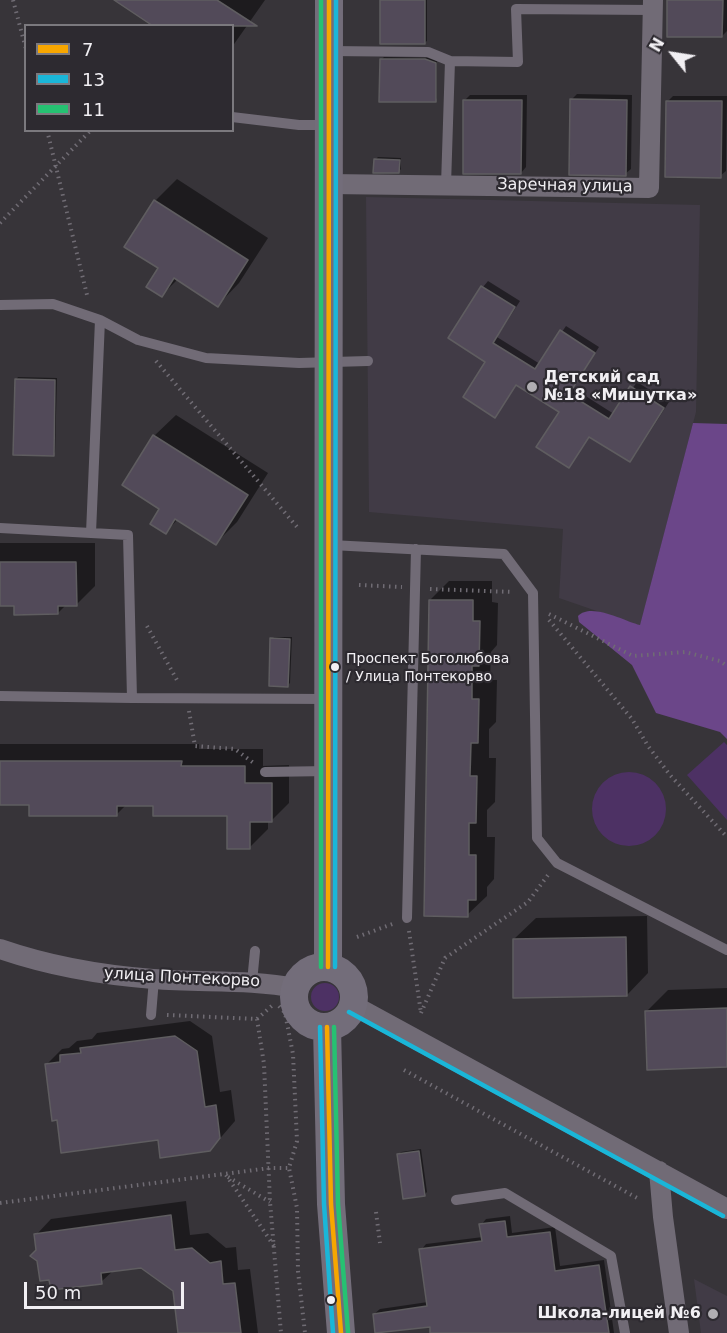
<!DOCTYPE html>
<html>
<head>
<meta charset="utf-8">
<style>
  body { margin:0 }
  #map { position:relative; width:727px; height:1333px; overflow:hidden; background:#373439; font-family:"DejaVu Sans",sans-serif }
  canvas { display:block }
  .legend { position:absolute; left:24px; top:24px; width:210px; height:108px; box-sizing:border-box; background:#2d2a30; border:2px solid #7b797e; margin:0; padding:8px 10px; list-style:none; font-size:18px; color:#f1eff3 }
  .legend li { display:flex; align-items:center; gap:12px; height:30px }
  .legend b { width:30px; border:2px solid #7b797e }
  .north { position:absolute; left:643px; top:24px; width:60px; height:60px; -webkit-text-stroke:4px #2d2a30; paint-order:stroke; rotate:300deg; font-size:16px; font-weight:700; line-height:24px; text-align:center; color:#f1eff3 }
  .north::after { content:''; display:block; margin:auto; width:21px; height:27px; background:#f1eff3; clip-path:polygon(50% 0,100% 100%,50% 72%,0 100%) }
  .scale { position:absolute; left:24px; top:1282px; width:160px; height:27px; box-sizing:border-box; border:3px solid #f1eff3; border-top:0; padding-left:8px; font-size:18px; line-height:21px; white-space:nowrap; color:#f1eff3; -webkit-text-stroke:4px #2d2a30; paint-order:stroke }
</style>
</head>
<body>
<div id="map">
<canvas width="727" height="1333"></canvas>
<ul class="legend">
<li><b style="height:8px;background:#f7a600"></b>7</li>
<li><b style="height:8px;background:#1ab6d8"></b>13</li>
<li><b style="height:8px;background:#26c172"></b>11</li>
</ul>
<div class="north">N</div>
<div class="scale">50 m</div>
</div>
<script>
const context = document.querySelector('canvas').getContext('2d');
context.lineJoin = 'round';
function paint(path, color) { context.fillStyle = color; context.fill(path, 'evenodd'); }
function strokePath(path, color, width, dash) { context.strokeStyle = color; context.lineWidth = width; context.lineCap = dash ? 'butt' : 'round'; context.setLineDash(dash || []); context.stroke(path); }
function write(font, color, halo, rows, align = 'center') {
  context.font = font + ' "DejaVu Sans",sans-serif'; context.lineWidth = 4.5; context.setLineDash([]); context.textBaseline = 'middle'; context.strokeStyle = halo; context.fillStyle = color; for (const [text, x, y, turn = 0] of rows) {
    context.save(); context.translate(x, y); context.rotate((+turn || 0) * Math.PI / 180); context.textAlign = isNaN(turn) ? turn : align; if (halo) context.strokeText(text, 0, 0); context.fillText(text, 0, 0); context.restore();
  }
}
const built = new Path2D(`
  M366 197 700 205 696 412 640 626 559 598 563 529 369 512Z
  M694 1279 727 1296V1333H701Z`);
const green = new Path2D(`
  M724 742 727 745V820L687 775Z
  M592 809a37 37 0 1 1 74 0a37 37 0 1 1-74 0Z
  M311 997a14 14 0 1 1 28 0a14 14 0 1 1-28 0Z`);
const forest = new Path2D(`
  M693 423 727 424V739L720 732 656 713 632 665 579 622 578 616C591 602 624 621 640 625Z`);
const shadow = new Path2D(`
  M127 0H265L232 47V26Z
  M382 0H427V41L424 43Z
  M668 0H727V31L722 36Z
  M384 57 428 58 437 61V98L435 101 381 60Z
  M577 94 632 95 631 169 625 174 571 100Z
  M470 95H527L526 167 521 173 465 100Z
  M673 96H727L726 171 720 176 667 102Z
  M378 157 401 158V169L399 171 375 160Z
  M177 179 268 238 239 283 218 305 178 279 162 295 155 201Z
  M488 281 520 301 497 337 540 364 566 326 599 347 573 388 614 414 637 382 669 402 635 455 630 460 590 436 569 466 561 412 517 384 495 416 487 361 451 338 483 287Z
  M18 377 57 378 55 452 53 454 16 380Z
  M176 415 268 473 237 522 216 543 178 519 166 532 154 436Z
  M0 543H95V586L76 605H66L58 613 15 604H0Z
  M449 581H492V602L498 603 497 645 491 652 490 680H497L496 722 489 729V758H496L495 802 487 810V837H495L494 879 487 887V896L467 915 430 600Z
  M274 637H292L290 683 288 685 272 639Z
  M0 744H199V749H263V766L289 765V803L271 821H268V829L250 847 229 815 155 804H127L116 815 31 804H2L0 805Z
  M647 916 648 973 627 995 514 939 536 918Z
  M727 988V1066L647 1011 668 990Z
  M190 1021 212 1036 220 1092 231 1090 235 1121 210 1150 58 1119 46 1065 62 1049 69 1048 77 1041 92 1039 97 1033Z
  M421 1149 427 1192 424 1195 398 1155 401 1152Z
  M186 1201 190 1235 208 1233 226 1248 236 1247 238 1270 250 1269 258 1333H179L174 1290 142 1267 114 1270 101 1282 51 1278 38 1250 36 1235 51 1219Z
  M510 1216 512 1233 555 1227 560 1266 604 1260 614 1333H432L431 1325 374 1314 380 1309 428 1302 421 1250 426 1244 483 1237 481 1225 486 1219Z`);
const building = new Path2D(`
  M114 0H217L257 26H153Z
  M380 0H425V44H380Z
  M667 0H723L722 37H667Z
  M380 59H425L436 63V102H379Z
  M570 99 627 100 626 176 569 175Z
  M463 100H522L521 174H463Z
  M666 101H722L721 178 665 177Z
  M374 159 400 160 399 173H373Z
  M154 200 248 260 218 307 174 278 162 297 146 287 158 268 124 247Z
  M481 286 515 307 493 343 535 369 560 330 595 353 569 394 609 419 630 386 664 408 630 462 589 437 569 468 536 447 559 412 516 385 495 418 463 397 485 362 448 338Z
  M15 379 55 380 54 456 13 455Z
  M153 435 248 495 216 545 175 519 166 534 150 524 159 509 122 485Z
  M0 562H76L77 606H58V614L14 615V606H0Z
  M429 600H473V621H480L479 666H472V699H479L478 743H471L470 776H477L476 823H469V855H476V900H468V917L424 916Z
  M270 638 290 639 288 687 269 686Z
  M0 761H182L181 766H245V783H272V822H250V849H227V816H153V806H117V816H29V805H0Z
  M626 937 627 996 513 998V939Z
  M727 1008V1067L647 1070 645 1011Z
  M175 1036 197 1051 205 1107 216 1105 220 1138 210 1151 160 1158 158 1140 61 1153 57 1120 52 1121 45 1064 60 1062V1055L81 1053 80 1048Z
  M419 1151 425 1196 403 1199 397 1154Z
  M171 1215 175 1250 192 1248 210 1263 221 1261 223 1284 235 1283 241 1333H178L173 1291 141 1268 101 1273 102 1284 51 1290 49 1280 40 1281 37 1261 30 1256 36 1250 34 1234Z
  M505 1221 507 1237 550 1232 555 1271 599 1265 609 1333H430V1327L375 1333 373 1314 427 1306 419 1249 482 1241 479 1224Z`);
const path = new Path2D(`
  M13 0 26 49
  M47 130 88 299
  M0 223 91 130
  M156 361 297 527
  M359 585 402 587
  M430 589 513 592
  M549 614 633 656 685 652 720 661 727 666
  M549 620 632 719 648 746 670 775 727 837
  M147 626 178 682
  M189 711 195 746 235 749 255 764
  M409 931 421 1013
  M357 937 395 923
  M279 1006 285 1013 293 1054 297 1141 289 1168 297 1208 298 1271 305 1333
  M421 1013 445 958 528 902 548 875
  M167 1015 257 1019 264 1064 270 1202 281 1333
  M257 1019 274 1004
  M404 1070 639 1199
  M226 1175 274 1246
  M228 1177 270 1202
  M0 1203 270 1168H289
  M376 1212 380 1243`);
const service = new Path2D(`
  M329 51 428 52 450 61
  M232 117 299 125H329
  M446 185 450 61 518 62 516 9 653 10
  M0 305 53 304 100 320 138 340 206 358 299 363 368 361
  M0 528 91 533
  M331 545 504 554 533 593 537 838 557 863 727 950
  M0 696 132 698 128 535 91 533 100 320
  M132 698 327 699
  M265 772 329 771
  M407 918 416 549
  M252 982 255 951
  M151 1015 154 979
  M456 1200 505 1193 611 1256 625 1333`);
const minor = new Path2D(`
  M329 184 649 188 653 0
  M0 949C49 966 101 975 153 979 201 983 249 979 296 988
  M353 1005 727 1209
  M659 1171 663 1217 679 1333`);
const secondary = new Path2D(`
  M328 967 329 0
  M294 997a30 30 0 1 1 60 0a30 30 0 1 1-60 0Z
  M327 1027 331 1204 341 1333`);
const bus1 = new Path2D(`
  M328 967 329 0
  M327 1027 331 1204 341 1333`);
const bus2 = new Path2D(`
  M335 967 336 0
  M349 1012 723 1216
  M320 1027 324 1204 333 1333`);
const bus3 = new Path2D(`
  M321 967V0
  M334 1027 338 1204 348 1332`);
const markers = [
  [532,387,6,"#b0aeb2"],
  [335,667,5,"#f1eff3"],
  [331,1300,5,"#f1eff3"],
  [713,1314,6,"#b0aeb2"]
];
const busNames = [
  ["Проспект Боголюбова",346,659],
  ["/ Улица Понтекорво",346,677]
];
const streetNames = [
  ["Заречная улица",565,186,1],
  ["улица Понтекорво",182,978,3]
];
const poiNames = [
  ["Детский сад",544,378],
  ["№18 «Мишутка»",544,396],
  ["Школа-лицей №6",701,1314,"right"]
];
paint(built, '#413b46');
paint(green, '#4d3164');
paint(forest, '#6b4689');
paint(shadow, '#0007');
paint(building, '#524a59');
strokePath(building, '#5f5d60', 1.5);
strokePath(path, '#706c74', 4, [1.5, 4.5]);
strokePath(service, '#716b76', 10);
strokePath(minor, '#716b76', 20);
strokePath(secondary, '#736d7a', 28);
strokePath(bus1, '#f7a600', 4.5);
strokePath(bus2, '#1ab6d8', 4.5);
strokePath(bus3, '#26c172', 4.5);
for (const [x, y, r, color] of markers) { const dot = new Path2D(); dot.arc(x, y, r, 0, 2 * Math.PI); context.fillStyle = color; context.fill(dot); strokePath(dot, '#2d2a30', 2); }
write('14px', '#f1eff3', '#2d2a30', busNames, 'left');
write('16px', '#f1eff3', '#2d2a30', streetNames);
write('bold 16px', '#f1eff3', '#2d2a30', poiNames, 'left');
</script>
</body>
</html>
